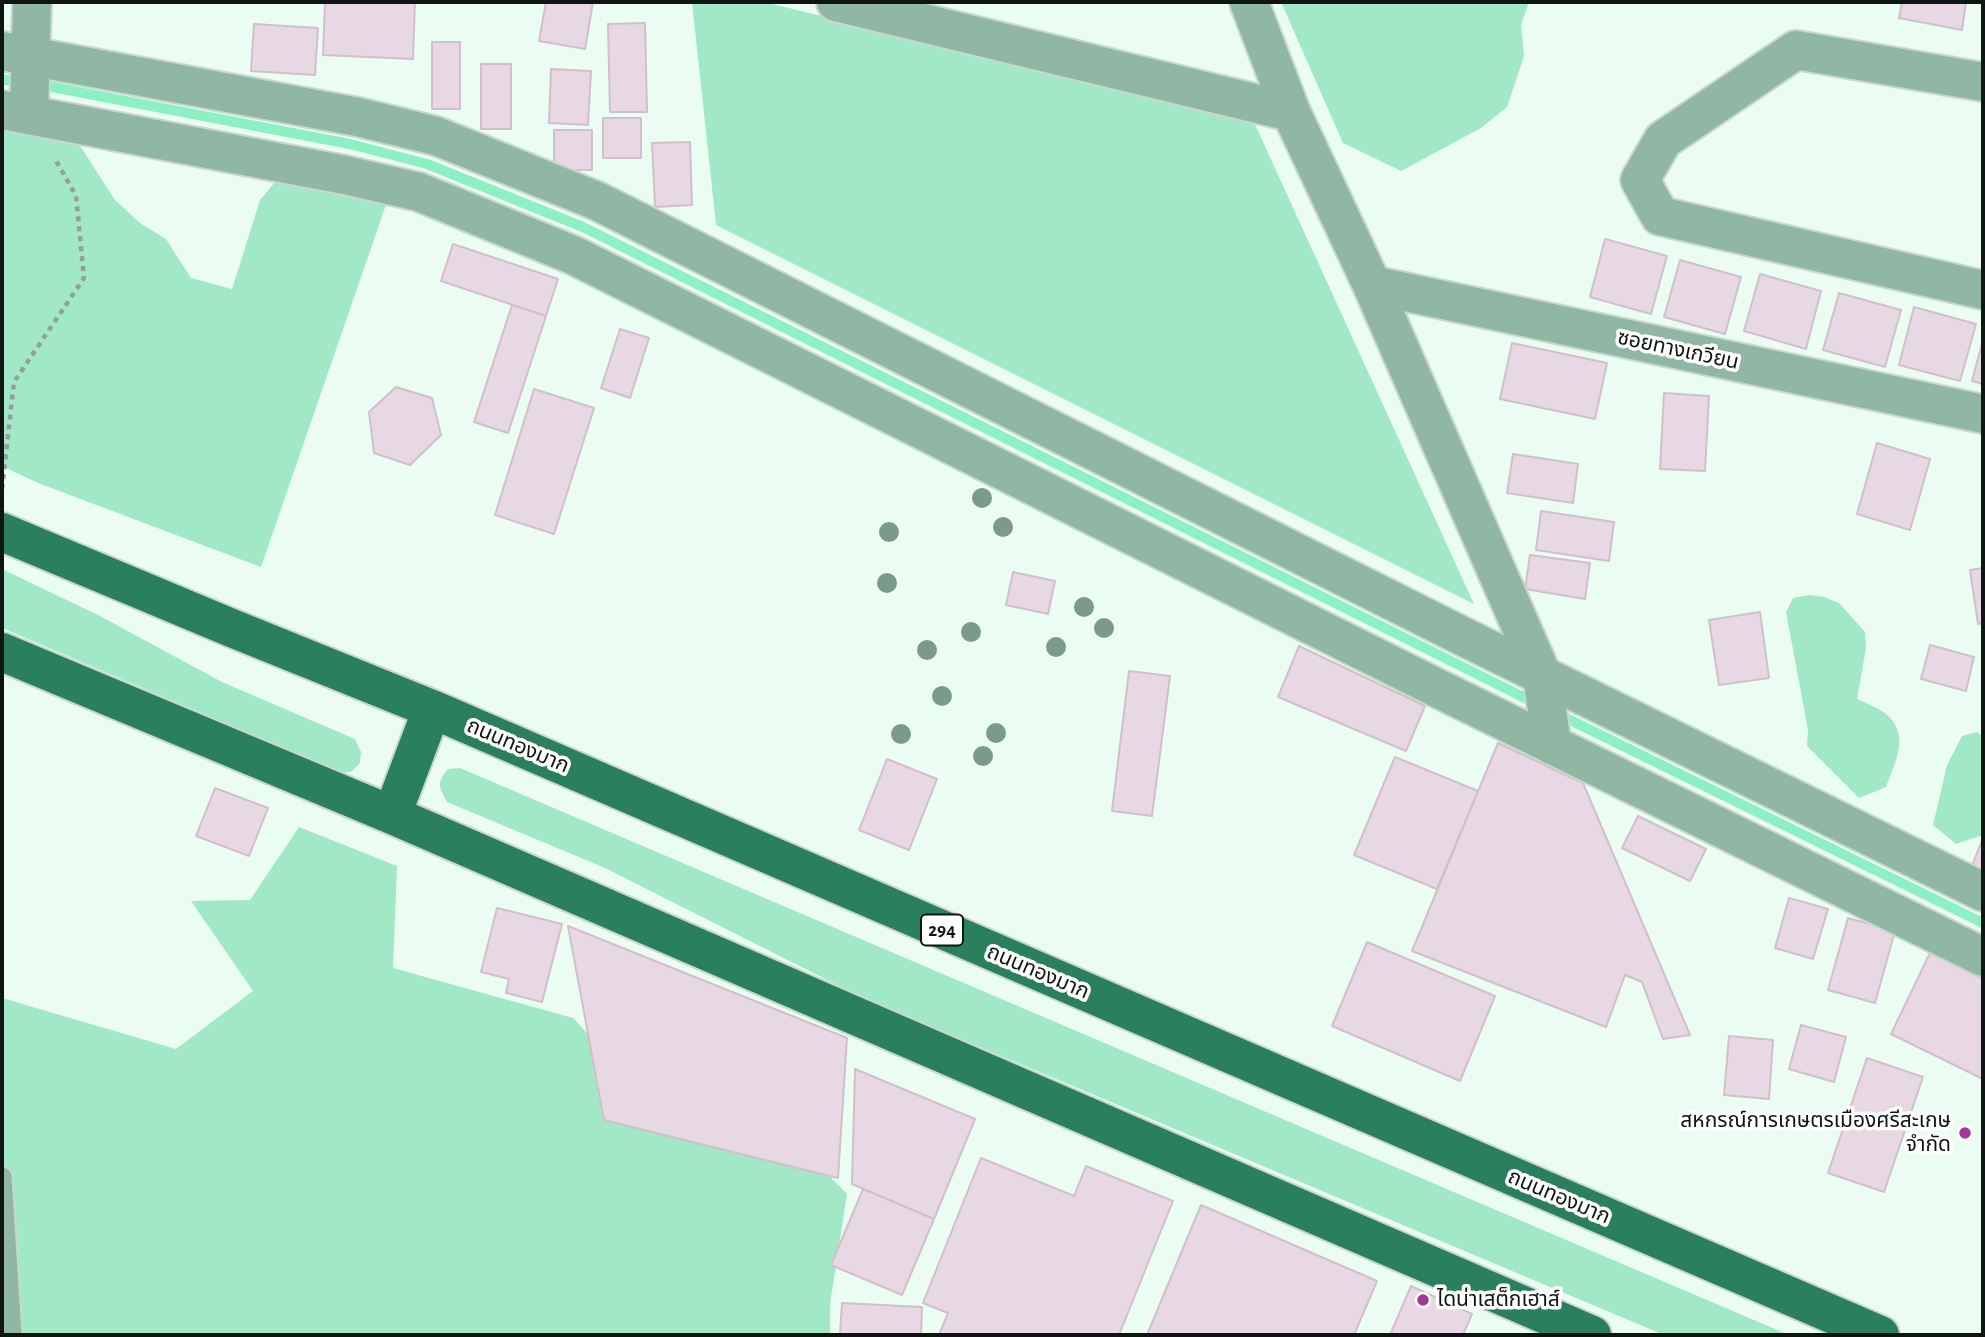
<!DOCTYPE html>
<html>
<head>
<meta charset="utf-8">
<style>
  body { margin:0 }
  #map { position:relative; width:1985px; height:1337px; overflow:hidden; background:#ebfdf3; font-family:"Alegreya Sans",sans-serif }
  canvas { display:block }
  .frame { position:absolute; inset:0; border:4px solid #0f1512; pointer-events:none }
</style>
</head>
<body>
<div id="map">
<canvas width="1985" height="1337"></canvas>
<div class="frame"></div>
</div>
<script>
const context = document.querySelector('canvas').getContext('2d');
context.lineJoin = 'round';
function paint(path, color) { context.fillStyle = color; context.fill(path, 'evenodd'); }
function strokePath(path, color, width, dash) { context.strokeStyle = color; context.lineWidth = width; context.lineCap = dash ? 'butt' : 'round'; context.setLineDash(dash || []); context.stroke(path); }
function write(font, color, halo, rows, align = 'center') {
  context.font = font + ' "Alegreya Sans","Noto Sans Thai",sans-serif'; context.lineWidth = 7; context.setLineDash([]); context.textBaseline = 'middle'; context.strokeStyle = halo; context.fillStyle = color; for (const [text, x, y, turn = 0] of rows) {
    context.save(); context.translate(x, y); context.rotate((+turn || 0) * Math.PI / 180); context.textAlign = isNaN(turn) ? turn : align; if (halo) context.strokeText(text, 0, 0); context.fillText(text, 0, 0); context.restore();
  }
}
const green = new Path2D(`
  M692 2H764L1253 120 1474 604 716 225Z
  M1281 2H1529L1521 25 1524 56 1507 107 1481 128 1401 171 1343 143Z
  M2 127 73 135 115 200 140 223 166 239 191 278 232 289 260 200 280 176 389 196 261 567 38 483 2 466Z
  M2 569 100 616 222 682 355 739 361 752 360 763 351 772H336L209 716 2 628Z
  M1809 595 1824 597 1839 603 1865 632 1866 648 1857 699C1865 703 1874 706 1882 711 1912 732 1896 760 1886 787L1859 798 1807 746 1808 730 1786 612 1793 598Z
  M1977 732 1983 736V835L1956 844 1933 825 1947 765 1962 736Z
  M460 768 1789 1335H1790H1664L859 996 605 868 447 802C439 787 436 783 448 769Z
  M299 827 397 866 393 968 573 1018 636 1086 803 1149 847 1194 830 1304V1335H2V998L176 1049 253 991 191 901 250 900Z`);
const stream = new Path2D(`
  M2 79 11 81
  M52 87 350 144 427 164 583 227 1537 704
  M1556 713 1983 923`);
const building = new Path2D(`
  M325 2H415L413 59 323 55Z
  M546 2H593L585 49 539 41Z
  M1902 2H1966L1962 30 1899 18Z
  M645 23 647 112H610L608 24Z
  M254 24 318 28 315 75 251 71Z
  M432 42H460V109H432Z
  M481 64H511V129H481Z
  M551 69 591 71 588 125 549 123Z
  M603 118H641V158H603Z
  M554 130H592V170H554Z
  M690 142 692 205 655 207 652 143Z
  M1605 239 1667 256 1651 314 1590 297Z
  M453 244 558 279 546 316 441 281Z
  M1680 260 1741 277 1725 334 1664 317Z
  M1760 274 1821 291 1806 349 1744 331Z
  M1839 293 1901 310 1885 367 1823 350Z
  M512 305 546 316 508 433 474 422Z
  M1914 307 1976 324 1960 381 1899 365Z
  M620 329 649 338 630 398 601 388Z
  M1983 340V384L1972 381Z
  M1512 343 1607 363 1595 419 1500 399Z
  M396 387 432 398 441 435 410 465 374 453 369 412Z
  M534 389 594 408 554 534 495 515Z
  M1664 393 1709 396 1705 471 1660 469Z
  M1877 443 1930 459 1910 530 1857 514Z
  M1513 454 1578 464 1573 503 1507 493Z
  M1541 511 1614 522 1609 561 1536 550Z
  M1530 555 1590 563 1585 599 1525 589Z
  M1983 568V623L1978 624 1970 570Z
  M1013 572 1055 581 1048 614 1006 605Z
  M1760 612 1769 678 1719 685 1709 620Z
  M1930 645 1974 657 1966 691 1921 679Z
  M1299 646 1425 706 1406 751 1278 697Z
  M1129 671 1170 676 1152 816 1112 811Z
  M1498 743 1583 783 1690 1035 1663 1039 1642 982 1625 975 1606 1027 1412 951Z
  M1395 757 1478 791 1437 889 1354 855Z
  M887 759 937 779 909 850 859 830Z
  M215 788 268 808 249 856 196 836Z
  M1638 816 1706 849 1690 881 1622 848Z
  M1983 838V873L1971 868Z
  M1789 898 1828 909 1813 959 1775 948Z
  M497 908 562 924 542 1002 506 993 509 979 481 972Z
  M1848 918 1895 931 1875 1003 1828 990Z
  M568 926 847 1038 838 1178 604 1120Z
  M1367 942 1495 996 1460 1081 1332 1026Z
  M1930 953 1983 979V1079L1891 1034Z
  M1801 1025 1846 1037 1834 1082 1789 1069Z
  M1729 1036 1773 1040 1769 1099 1724 1095Z
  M1867 1058 1923 1077 1884 1192 1828 1173Z
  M855 1069 975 1119 934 1219 852 1184Z
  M981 1158 1074 1196 1086 1166 1173 1201 1119 1335H939L948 1313 923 1303Z
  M863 1189 934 1219 902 1295 831 1265Z
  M1201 1205 1377 1281 1354 1335H1147Z
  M1411 1286 1472 1314 1463 1335H1390Z
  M842 1303 922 1307 921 1335H840Z`);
const path = new Path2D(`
  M2 489 14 382 84 278 76 196 54 157`);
const service = new Path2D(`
  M2 1177 12 1335`);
const minor = new Path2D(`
  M836 2 1291 112
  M1249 2 1291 112 1372 285 1542 675 1552 745
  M2 51 358 117 436 136 597 201 1464 637 1983 892
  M1983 82 1796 50 1663 140 1640 180 1660 216 1983 290
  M2 110 345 175 419 192 573 255 1439 689 1983 957
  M29 114 32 2
  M1372 285 1983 414`);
const primary = new Path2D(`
  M2 532 234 629 432 709 1880 1335
  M2 652 392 815 1592 1335
  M392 815 432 709`);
const trees = [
  [982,498],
  [1003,527],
  [889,532],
  [887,583],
  [1084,607],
  [1104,628],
  [971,632],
  [1056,647],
  [927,650],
  [942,696],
  [996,733],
  [901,734],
  [983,756]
];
const markers = [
  [1965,1133,7,"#a63693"],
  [1423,1300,7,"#a63693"]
];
const shields = [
  [942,930,42]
];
const shieldNames = [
  ["294",942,930]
];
const streetNames = [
  ["ซอยทางเกวียน",1678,350,12],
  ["ถนนทองมาก",518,746,23],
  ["ถนนทองมาก",1038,972,23],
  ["ถนนทองมาก",1559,1197,23]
];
const poiNames = [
  ["สหกรณ์การเกษตรเมืองศรีสะเกษ",1951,1121],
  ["จำกัด",1951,1145],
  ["ไดน่าเสต็กเฮาส์",1437,1300,"left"]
];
paint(green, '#a1e8c6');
strokePath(stream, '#8cf0c2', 10);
paint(building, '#e7d8e3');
strokePath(building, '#cfc0cb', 2);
strokePath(service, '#c8d8cf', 23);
strokePath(minor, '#c8d8cf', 42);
strokePath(primary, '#c8d8cf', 42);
strokePath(path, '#93a099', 4.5, [5, 5]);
strokePath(service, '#8fb7a3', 19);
strokePath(minor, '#8fb7a3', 38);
strokePath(primary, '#2a7f5d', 38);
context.fillStyle = '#7a9a8c';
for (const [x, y] of trees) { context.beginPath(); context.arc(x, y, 10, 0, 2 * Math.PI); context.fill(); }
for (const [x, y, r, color] of markers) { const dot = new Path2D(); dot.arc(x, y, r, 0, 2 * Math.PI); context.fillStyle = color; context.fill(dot); strokePath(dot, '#fff', 2.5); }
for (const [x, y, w] of shields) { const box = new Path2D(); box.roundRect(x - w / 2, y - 15.5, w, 31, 5); context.fillStyle = '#fff'; context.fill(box); strokePath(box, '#0f1512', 2); }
write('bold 19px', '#0f1512', null, shieldNames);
write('21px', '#0f1512', '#fff', streetNames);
write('21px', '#0f1512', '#fff', poiNames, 'right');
</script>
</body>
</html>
